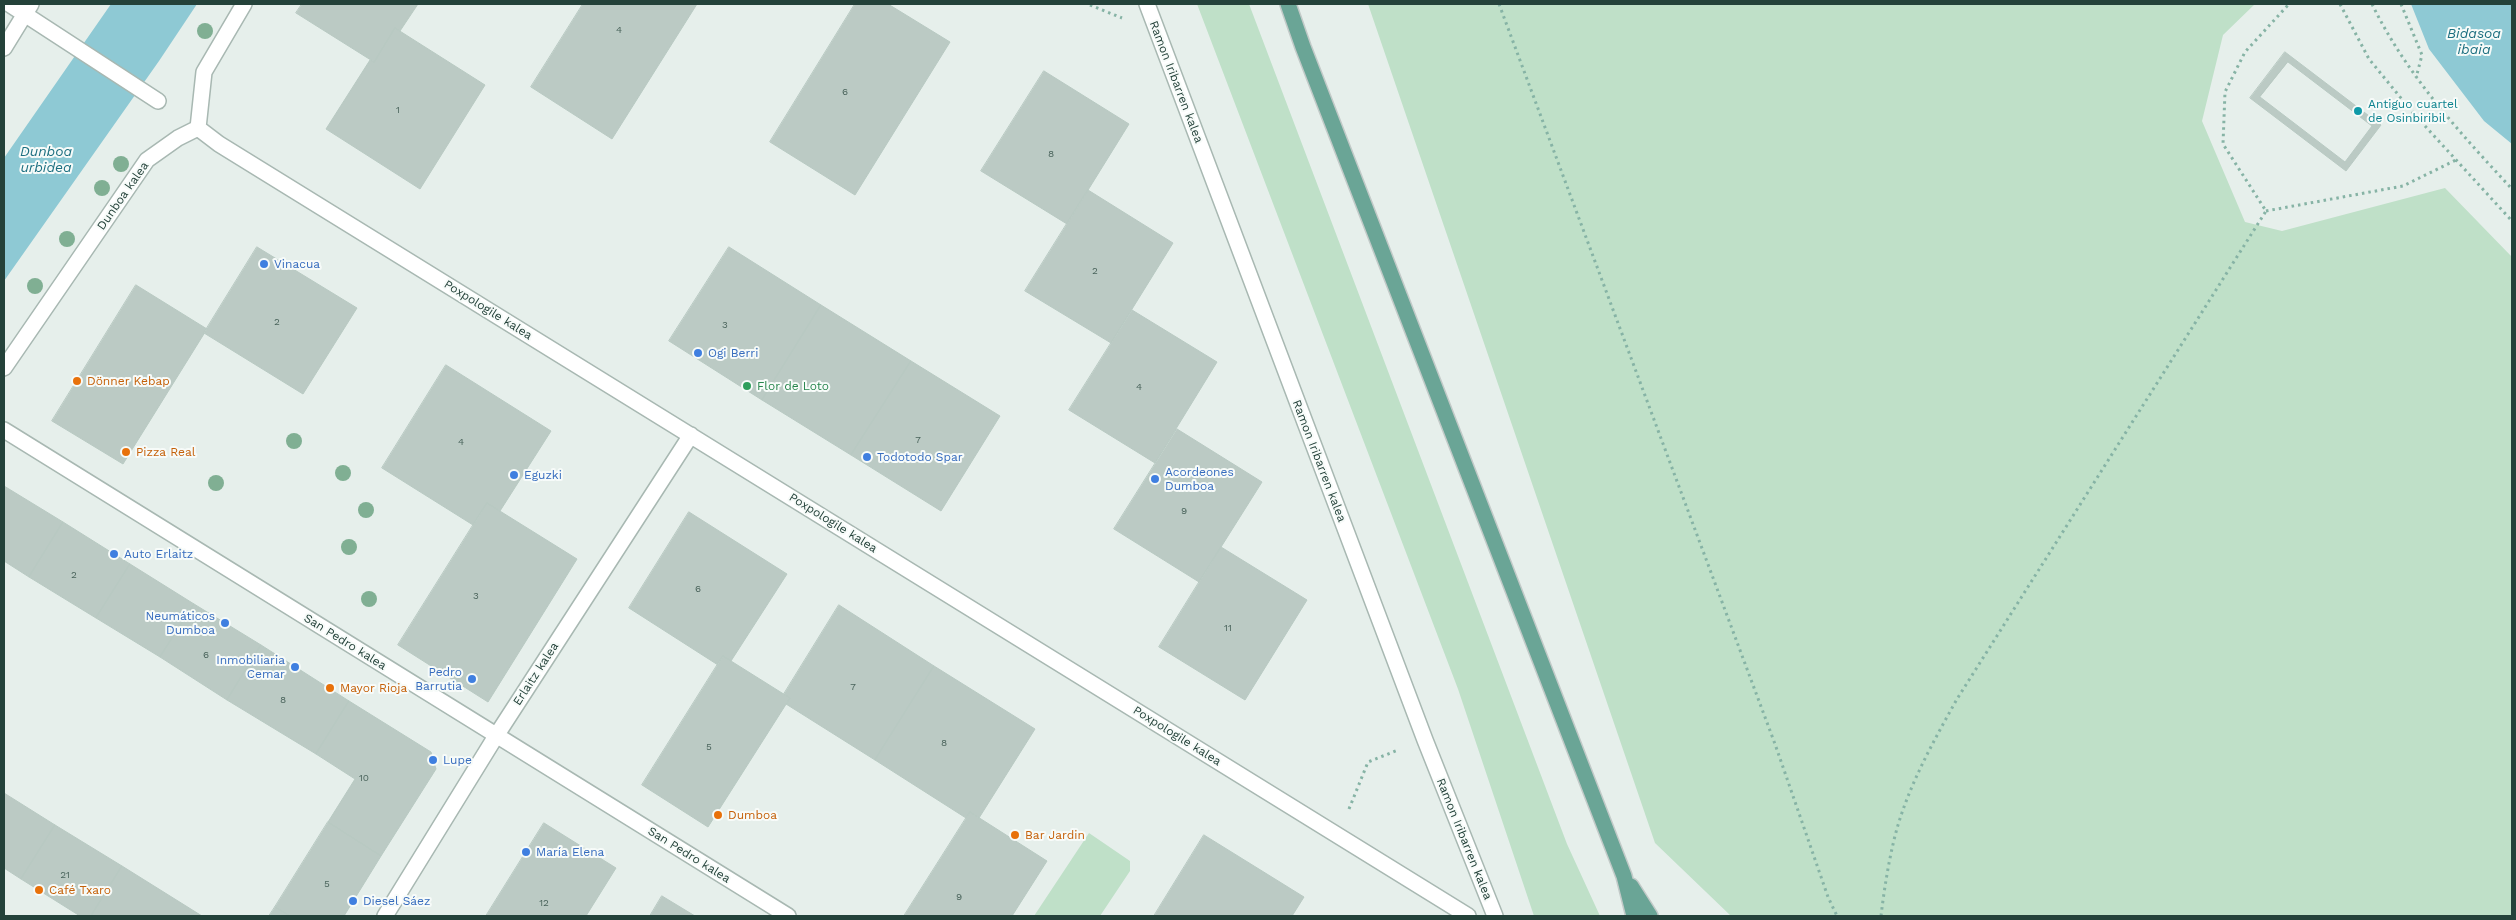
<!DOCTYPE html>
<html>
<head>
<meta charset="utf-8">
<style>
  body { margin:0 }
  #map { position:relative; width:2516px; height:920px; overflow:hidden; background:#e6efeb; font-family:"Work Sans",sans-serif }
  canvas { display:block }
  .frame { position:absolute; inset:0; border:5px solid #24423a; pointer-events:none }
</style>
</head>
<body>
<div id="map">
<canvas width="2516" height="920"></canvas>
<div class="frame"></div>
</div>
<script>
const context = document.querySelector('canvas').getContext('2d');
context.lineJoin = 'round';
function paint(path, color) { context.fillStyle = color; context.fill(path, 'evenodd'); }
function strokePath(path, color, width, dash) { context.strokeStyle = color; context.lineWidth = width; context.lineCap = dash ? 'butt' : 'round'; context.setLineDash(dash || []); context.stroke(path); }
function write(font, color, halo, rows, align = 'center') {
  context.font = font + ' "Work Sans",sans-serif'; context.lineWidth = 4; context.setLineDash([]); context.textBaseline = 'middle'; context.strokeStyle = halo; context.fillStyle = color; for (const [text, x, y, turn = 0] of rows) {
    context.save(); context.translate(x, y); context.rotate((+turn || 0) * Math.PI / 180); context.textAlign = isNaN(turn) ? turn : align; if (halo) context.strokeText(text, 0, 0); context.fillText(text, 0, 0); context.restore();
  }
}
const green = new Path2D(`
  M1197 4H1249L1567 844 1600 916H1534L1458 689Z
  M1368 4H2255L2223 35 2202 121 2245 222 2282 231 2445 188 2512 257V916H1731L1655 843Z
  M1089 833 1130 861V871L1100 916H1034Z`);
const water = new Path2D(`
  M111 4H197L159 61 4 281V158Z
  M2411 4H2512V144L2484 121 2429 49Z`);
const building = new Path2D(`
  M302 4H418L400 31 395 28 374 62 296 13Z
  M583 4H697L612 139 531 87Z
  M855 4H888L950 42 855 195 770 142Z
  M395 28 485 85 420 189 326 129 370 60 374 62Z
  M2285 52 2381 125 2346 171 2250 98ZM2288 62 2372 126 2345 162 2260 97Z
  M1044 71 1129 124 1067 224 981 171Z
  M1088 190 1173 243 1111 343 1025 291Z
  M257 247 357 308 303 394 204 333Z
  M729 247 821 305 762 400 669 341Z
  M136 285 207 329 123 464 52 421Z
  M821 305 911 361 851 455 762 400Z
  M1132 310 1217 362 1155 463 1069 410Z
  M911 361 1000 416 941 511 851 455Z
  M446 365 551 431 500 511 487 503 473 525 382 468Z
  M1177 429 1262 482 1199 582 1114 529Z
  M4 486 63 522 29 577 4 561Z
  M487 503 577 559 488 702 398 645Z
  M689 512 787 574 731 661 723 656 718 665 629 608Z
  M63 522 130 564 96 618 29 577Z
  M1221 547 1307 600 1245 700 1159 647Z
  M130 564 194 604 160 657 96 618Z
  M194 604 261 645 227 700 160 657Z
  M839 605 934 666 875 760 786 704 790 698 784 694Z
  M261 645 349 701 316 754 227 700Z
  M723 656 790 698 708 827 642 785Z
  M934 666 1035 729 979 818 970 812 966 818 875 760Z
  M349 701 431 752 436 769 381 856 328 822 355 779 316 754Z
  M4 793 55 825 21 879 4 868Z
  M970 812 1047 861 1012 916H904Z
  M328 822 381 856 344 916H290L275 907Z
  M544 823 616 868 586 916H486Z
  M55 825 122 866 91 916H80L21 879Z
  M1204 835 1304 897 1292 916H1154Z
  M122 866 202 916H91Z
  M662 896 695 916H650Z
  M275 907 290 916H269Z`);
const path = new Path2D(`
  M1499 4 1775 744 1828 897 1837 916
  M2340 4 2369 59 2414 114 2512 221
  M2372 4C2406 74 2459 132 2512 189
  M2401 4 2422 55 2416 78
  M1090 5 1122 18
  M2266 211 2403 186 2456 160
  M1349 809 1368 762 1398 750
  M1881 916C1884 891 1888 865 1894 840 1906 790 1932 744 1957 699L2266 211 2223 144 2225 92 2245 52 2289 4`);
const minor = new Path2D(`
  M9 4 158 101
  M1147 4 1425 740 1495 916
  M4 48 31 4
  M198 128 219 144 1468 916
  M4 368 147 160 178 138 198 128 204 72 244 4
  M4 430 788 916
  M385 916 496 736 691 435`);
const major = new Path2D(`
  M1288 4 1303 47 1624 876 1634 916
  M1631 886 1650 916`);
const trees = [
  [205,31],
  [121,164],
  [102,188],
  [67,239],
  [35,286],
  [294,441],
  [343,473],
  [216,483],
  [366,510],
  [349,547],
  [369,599]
];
const markers = [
  [2358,111,5,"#0f9aa8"],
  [264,264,5,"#3f7fe0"],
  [698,353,5,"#3f7fe0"],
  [77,381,5,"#e8710a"],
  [747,386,5,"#2e9e5b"],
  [126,452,5,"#e8710a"],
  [867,457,5,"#3f7fe0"],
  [514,475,5,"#3f7fe0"],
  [1155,479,5,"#3f7fe0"],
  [114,554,5,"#3f7fe0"],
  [225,623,5,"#3f7fe0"],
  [295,667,5,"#3f7fe0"],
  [472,679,5,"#3f7fe0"],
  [330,688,5,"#e8710a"],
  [433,760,5,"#3f7fe0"],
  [718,815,5,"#e8710a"],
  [1015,835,5,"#e8710a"],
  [526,852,5,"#3f7fe0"],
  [39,890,5,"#e8710a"],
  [353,901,5,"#3f7fe0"]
];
const numberNames = [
  ["4",619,30],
  ["6",845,92],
  ["1",398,110],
  ["8",1051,154],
  ["2",1095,271],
  ["2",277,322],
  ["3",725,325],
  ["4",1139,387],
  ["7",918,440],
  ["4",461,442],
  ["9",1184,511],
  ["2",74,575],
  ["6",698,589],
  ["3",476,596],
  ["11",1228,628],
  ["6",206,655],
  ["7",853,687],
  ["8",283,700],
  ["8",944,743],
  ["5",709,747],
  ["10",364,778],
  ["21",65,875],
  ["5",327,884],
  ["9",959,897],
  ["12",544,903]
];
const streetNames = [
  ["Ramon Iribarren kalea",1176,82,69],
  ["Dunboa kalea",123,196,-55],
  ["Poxpologile kalea",488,310,32],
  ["Ramon Iribarren kalea",1319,461,69],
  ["Poxpologile kalea",833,523,32],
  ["San Pedro kalea",345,642,32],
  ["Erlaitz kalea",536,674,-57],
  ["Poxpologile kalea",1177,736,32],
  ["Ramon Iribarren kalea",1464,839,68],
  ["San Pedro kalea",689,855,32]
];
const cultureNames = [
  ["Antiguo cuartel",2368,104],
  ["de Osinbiribil",2368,118]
];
const shopNames = [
  ["Vinacua",274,264],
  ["Ogi Berri",708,353],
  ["Todotodo Spar",877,457],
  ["Acordeones",1165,472],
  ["Dumboa",1165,486],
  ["Eguzki",524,475],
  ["Auto Erlaitz",124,554],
  ["Neumáticos",215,616,"right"],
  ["Dumboa",215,630,"right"],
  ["Inmobiliaria",285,660,"right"],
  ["Cemar",285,674,"right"],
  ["Pedro",462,672,"right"],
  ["Barrutia",462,686,"right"],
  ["Lupe",443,760],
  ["María Elena",536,852],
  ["Diesel Sáez",363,901]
];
const foodNames = [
  ["Dönner Kebap",87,381],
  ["Pizza Real",136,452],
  ["Mayor Rioja",340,688],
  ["Dumboa",728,815],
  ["Bar Jardin",1025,835],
  ["Café Txaro",49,890]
];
const leisureNames = [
  ["Flor de Loto",757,386]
];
const waterNames = [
  ["Bidasoa",2474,34],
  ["ibaia",2474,50],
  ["Dunboa",46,152],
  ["urbidea",46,168]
];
paint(green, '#bfe0c8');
paint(water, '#8ec9d4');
paint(building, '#bbcac4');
strokePath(building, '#b8c9c2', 1);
strokePath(minor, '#a8b8b2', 18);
strokePath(major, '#c2cac8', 18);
strokePath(path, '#86b3a5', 3, [2.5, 4]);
strokePath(minor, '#fff', 15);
strokePath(major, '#6aa596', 15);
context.fillStyle = '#80af93';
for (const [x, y] of trees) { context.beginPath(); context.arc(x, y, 8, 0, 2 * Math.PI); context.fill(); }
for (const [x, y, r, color] of markers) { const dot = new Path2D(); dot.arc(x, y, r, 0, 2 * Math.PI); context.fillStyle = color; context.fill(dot); strokePath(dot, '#f7fbf9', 2); }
write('10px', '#4a645c', null, numberNames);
write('12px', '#24423a', '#f7fbf9', streetNames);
write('12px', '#0d838f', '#f7fbf9', cultureNames, 'left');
write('12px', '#366cbe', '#f7fbf9', shopNames, 'left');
write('12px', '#c56008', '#f7fbf9', foodNames, 'left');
write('12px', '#27864d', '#f7fbf9', leisureNames, 'left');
write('italic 14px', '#1c6f80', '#f7fbf9', waterNames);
</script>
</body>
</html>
